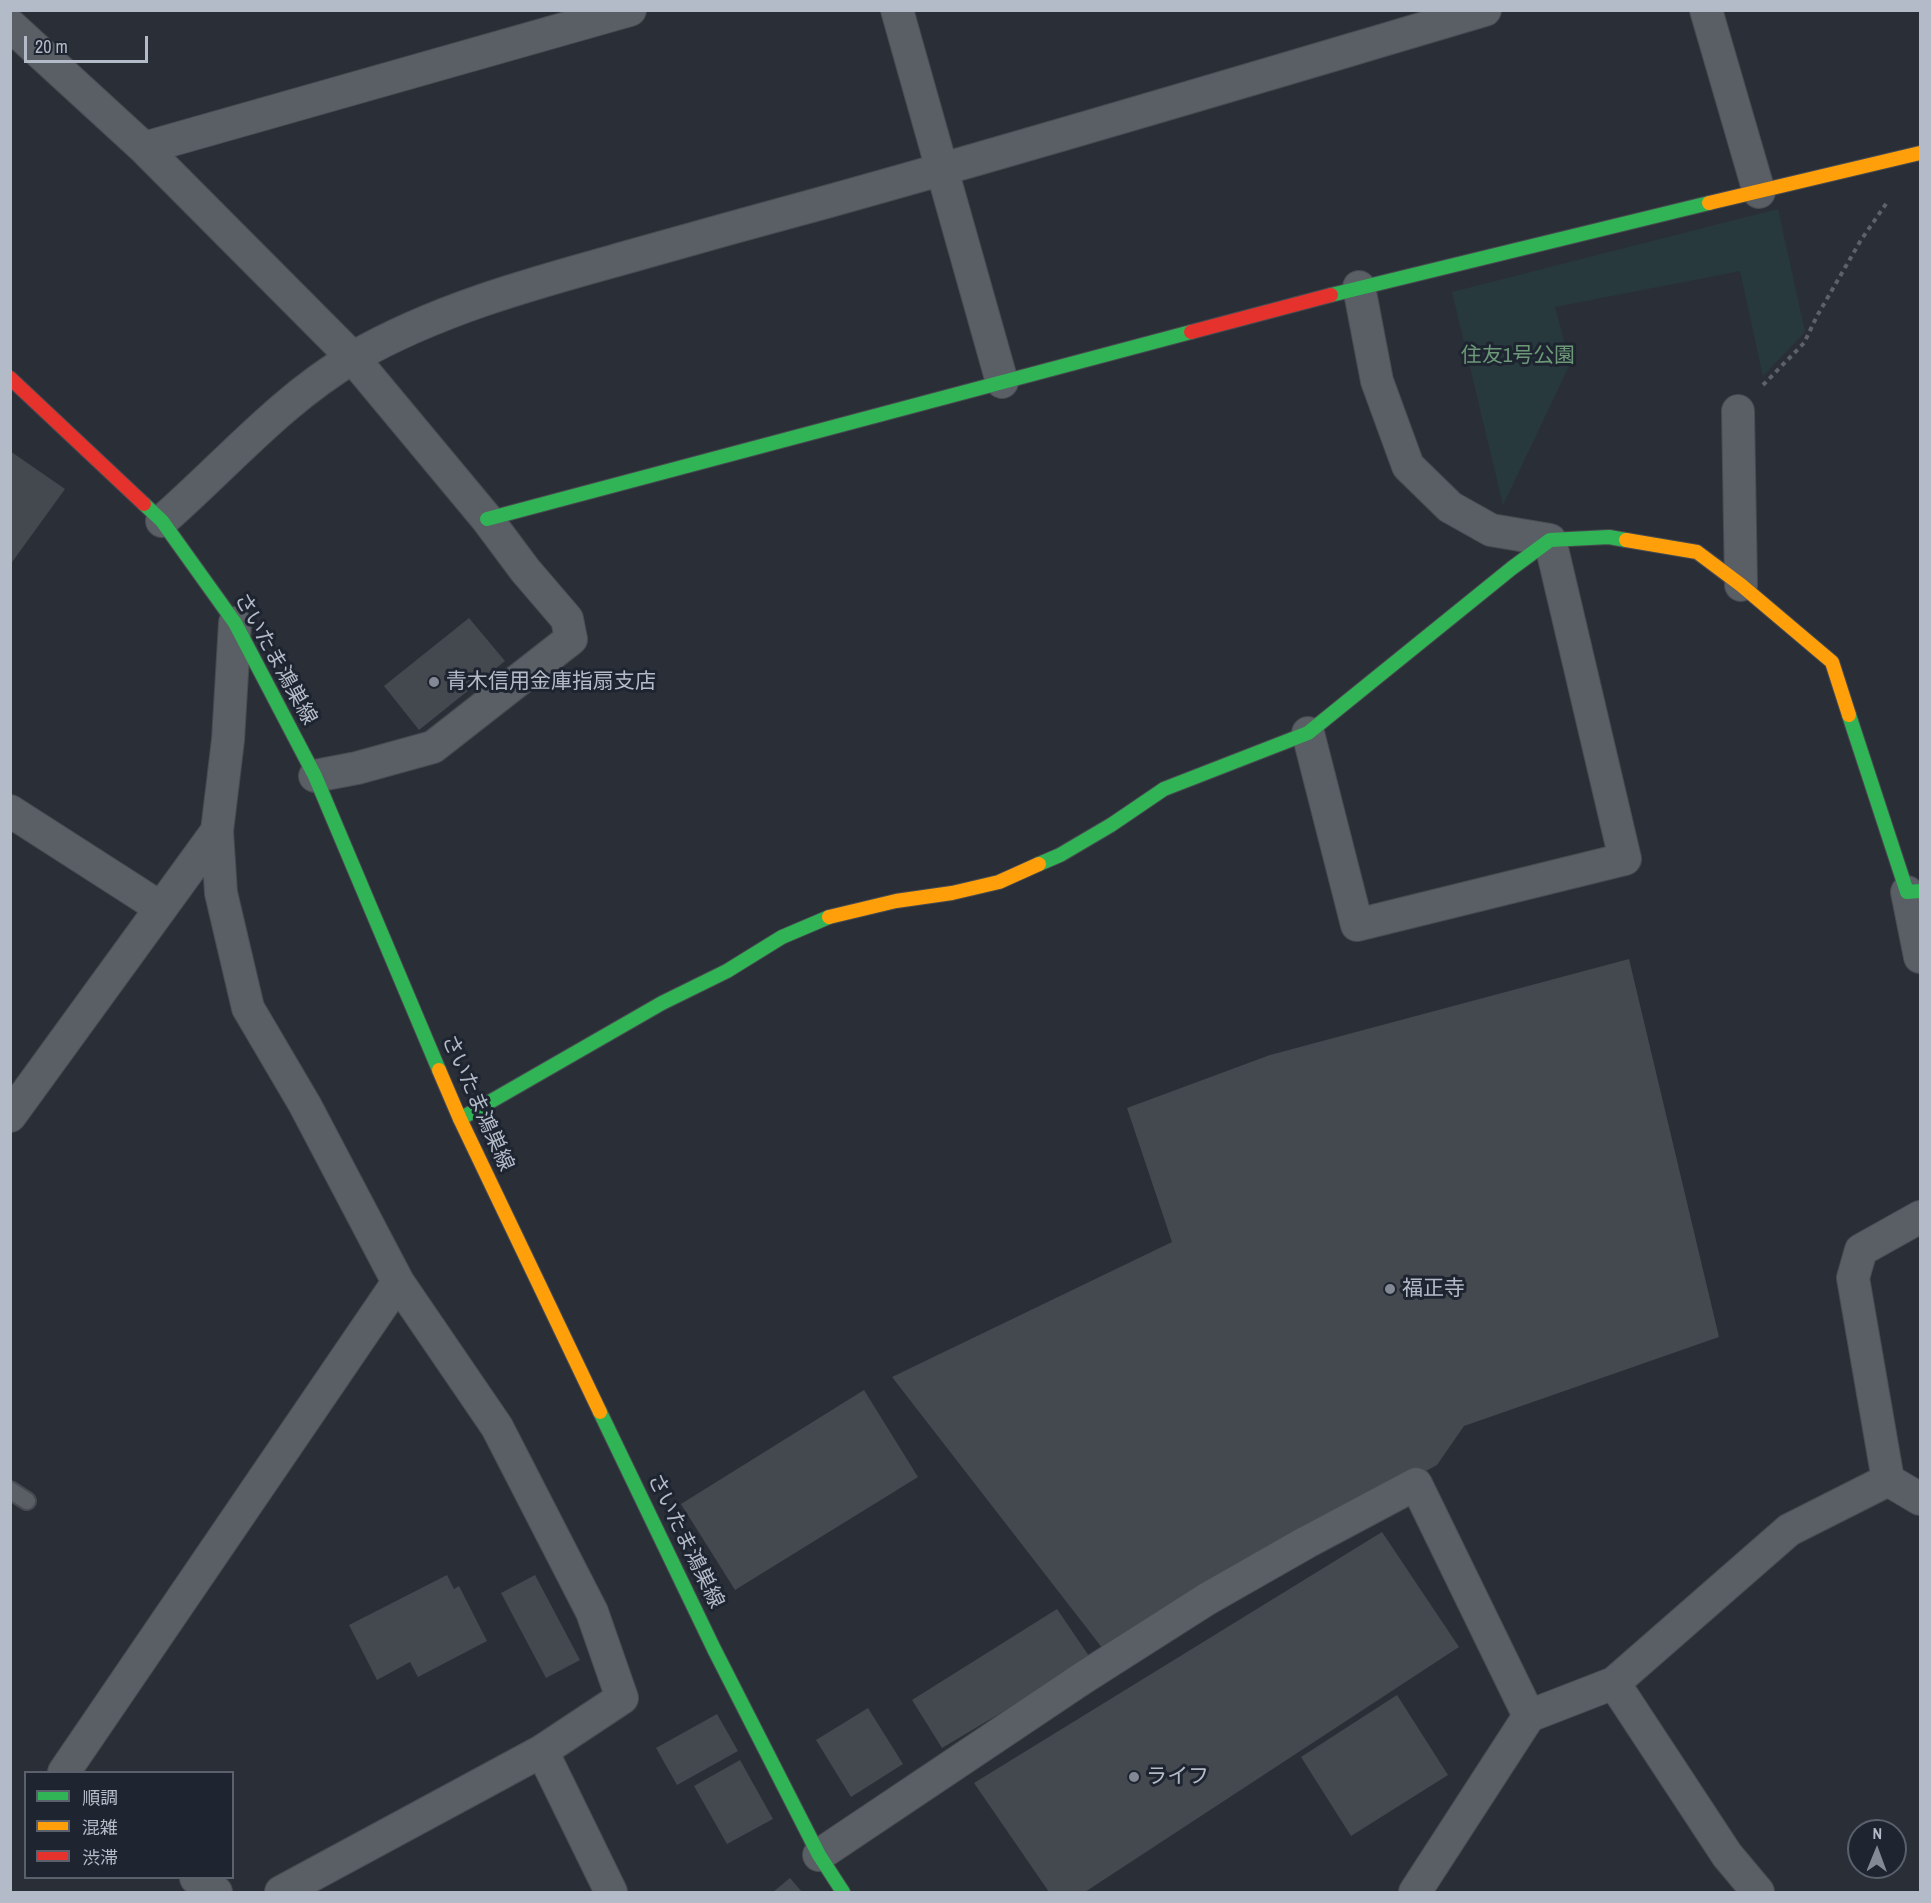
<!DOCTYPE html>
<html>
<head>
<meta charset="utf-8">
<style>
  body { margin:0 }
  #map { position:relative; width:1931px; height:1903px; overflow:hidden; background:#2a2f37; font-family:"Archivo Narrow","Noto Sans JP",sans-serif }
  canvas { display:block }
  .frame { position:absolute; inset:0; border:12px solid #b4bbc8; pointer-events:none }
  .legend { position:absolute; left:24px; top:1771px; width:210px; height:108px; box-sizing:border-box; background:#1e2531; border:2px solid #5a616d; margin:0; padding:8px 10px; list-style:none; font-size:18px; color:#b4bbc8 }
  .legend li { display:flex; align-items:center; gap:12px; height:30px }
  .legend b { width:30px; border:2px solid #5a616d }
  .north { position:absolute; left:1847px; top:1819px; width:60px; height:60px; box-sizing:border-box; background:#1e2531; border:2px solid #5a616d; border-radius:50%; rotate:1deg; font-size:16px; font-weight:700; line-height:24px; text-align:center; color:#b4bbc8 }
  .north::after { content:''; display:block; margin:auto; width:21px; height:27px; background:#848a95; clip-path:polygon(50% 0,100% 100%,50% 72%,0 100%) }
  .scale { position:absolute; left:24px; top:36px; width:124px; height:27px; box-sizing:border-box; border:3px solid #b4bbc8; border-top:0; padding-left:8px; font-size:18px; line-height:21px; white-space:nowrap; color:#b4bbc8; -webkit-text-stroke:4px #1e2531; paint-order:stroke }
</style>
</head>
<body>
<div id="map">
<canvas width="1931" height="1903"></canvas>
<div class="frame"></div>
<ul class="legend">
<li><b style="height:8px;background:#30b455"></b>順調</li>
<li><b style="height:8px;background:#ff9f0a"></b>混雑</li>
<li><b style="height:8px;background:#e5322d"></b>渋滞</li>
</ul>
<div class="north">N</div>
<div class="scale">20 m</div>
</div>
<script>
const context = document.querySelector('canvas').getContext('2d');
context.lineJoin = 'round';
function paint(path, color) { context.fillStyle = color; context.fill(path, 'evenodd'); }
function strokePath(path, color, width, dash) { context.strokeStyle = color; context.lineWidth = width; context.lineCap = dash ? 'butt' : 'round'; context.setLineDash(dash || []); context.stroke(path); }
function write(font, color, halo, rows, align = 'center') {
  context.font = font + ' "Archivo Narrow","Noto Sans JP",sans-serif'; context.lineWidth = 6; context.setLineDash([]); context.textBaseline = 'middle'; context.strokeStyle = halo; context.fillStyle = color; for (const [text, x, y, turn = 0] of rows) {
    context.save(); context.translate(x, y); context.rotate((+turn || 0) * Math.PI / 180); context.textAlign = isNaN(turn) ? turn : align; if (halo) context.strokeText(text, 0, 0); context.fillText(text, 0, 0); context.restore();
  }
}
const green = new Path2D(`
  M1778 209 1805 332 1763 376 1740 271 1555 307 1570 364 1503 505 1452 292Z`);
const building = new Path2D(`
  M10 451 65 489 10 565Z
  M469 618 505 661 419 730 384 686Z
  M1629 959 1719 1337 1464 1426 1437 1465 1103 1649 892 1377 1172 1242 1127 1108 1270 1055Z
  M864 1390 918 1477 735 1590 681 1504Z
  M1382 1532 1459 1647 1085 1892H1049L974 1783Z
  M447 1575 454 1589 459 1586 487 1641 418 1677 410 1662 377 1680 349 1625Z
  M535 1575 580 1660 546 1678 501 1593Z
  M1057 1609 1091 1659 942 1748 912 1700Z
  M1397 1695 1448 1775 1351 1836 1301 1757Z
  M868 1708 903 1764 851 1797 816 1740Z
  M717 1714 738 1751 677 1785 656 1748Z
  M740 1760 773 1819 727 1844 694 1786Z
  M790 1878 802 1892H773Z`);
const path = new Path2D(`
  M1763 385 1804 343 1817 316 1861 240 1888 201`);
const lane = new Path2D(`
  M10 1490 27 1501`);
const street = new Path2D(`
  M897 10 1002 382
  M1706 10 1759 192
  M10 25 144 148 353 358 487 519 525 570 567 619 571 639 433 747 357 768 315 776
  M144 148 630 10
  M1738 411 1741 585
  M162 521C226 465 281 400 354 357 436 310 527 285 617 260 687 240 756 221 826 202 1046 141 1265 75 1485 10
  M1308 733 1357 925 1625 859 1550 540 1491 530 1450 507 1408 466 1377 381 1359 287
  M10 811 161 908
  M217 831 221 893 248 1008 305 1105 398 1282 497 1427 592 1612 622 1698 542 1751 281 1892
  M1907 892 1920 957
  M10 1116 217 831 228 740 235 623
  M1920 1217 1861 1250 1853 1278 1888 1480 1920 1499
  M1614 1683 1789 1530 1888 1480
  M542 1751 611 1892
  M64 1772 398 1282
  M819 1855 1083 1678 1207 1599 1307 1542 1416 1484 1529 1716
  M196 1878 216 1892
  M1415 1892 1529 1716 1614 1683 1727 1855 1758 1892`);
const fast = new Path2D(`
  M1331 295 1709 203
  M144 504 162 521 235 623 315 776 439 1070
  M487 519 1191 332
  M1849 715 1907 892 1920 891
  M1039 864 1060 855 1111 825 1164 789 1308 733 1512 568 1550 540 1609 537 1626 540
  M460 1119 662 1003 727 971 782 937 829 917
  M600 1412 714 1649 819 1855 843 1892`);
const slow = new Path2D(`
  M1709 203 1920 153
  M1626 540 1697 552 1741 585 1832 662 1849 715
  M829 917 896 901 952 893 999 882 1039 864
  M439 1070 460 1119 600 1412`);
const jam = new Path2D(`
  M1191 332 1331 295
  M10 378 144 504`);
const markers = [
  [434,682,6,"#848a95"],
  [1390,1289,6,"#848a95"],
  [1134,1777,6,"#848a95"]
];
const parkNames = [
  ["住友1号公園",1518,356]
];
const streetNames = [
  ["さいたま鴻巣線",275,659,61],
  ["さいたま鴻巣線",477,1103,66],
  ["さいたま鴻巣線",685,1541,64]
];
const poiNames = [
  ["青木信用金庫指扇支店",446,682],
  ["福正寺",1402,1289],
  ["ライフ",1146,1777]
];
paint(green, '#27393c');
paint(building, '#44484f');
strokePath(lane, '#484b51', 20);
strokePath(street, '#484b51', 34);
strokePath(fast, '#484b51', 16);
strokePath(slow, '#484b51', 16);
strokePath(jam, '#484b51', 16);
strokePath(path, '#5d6268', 4, [4.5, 4.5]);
strokePath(lane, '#5a5e65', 16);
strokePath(street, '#5a5e65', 32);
strokePath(fast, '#30b455', 14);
strokePath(slow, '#ff9f0a', 14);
strokePath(jam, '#e5322d', 14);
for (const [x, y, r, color] of markers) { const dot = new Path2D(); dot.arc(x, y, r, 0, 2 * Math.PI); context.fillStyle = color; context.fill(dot); strokePath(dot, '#1e2531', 2); }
write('21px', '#6c9878', '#1e2531', parkNames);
write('21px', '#b4bbc8', '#1e2531', streetNames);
write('21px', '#b4bbc8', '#1e2531', poiNames, 'left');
</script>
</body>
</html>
